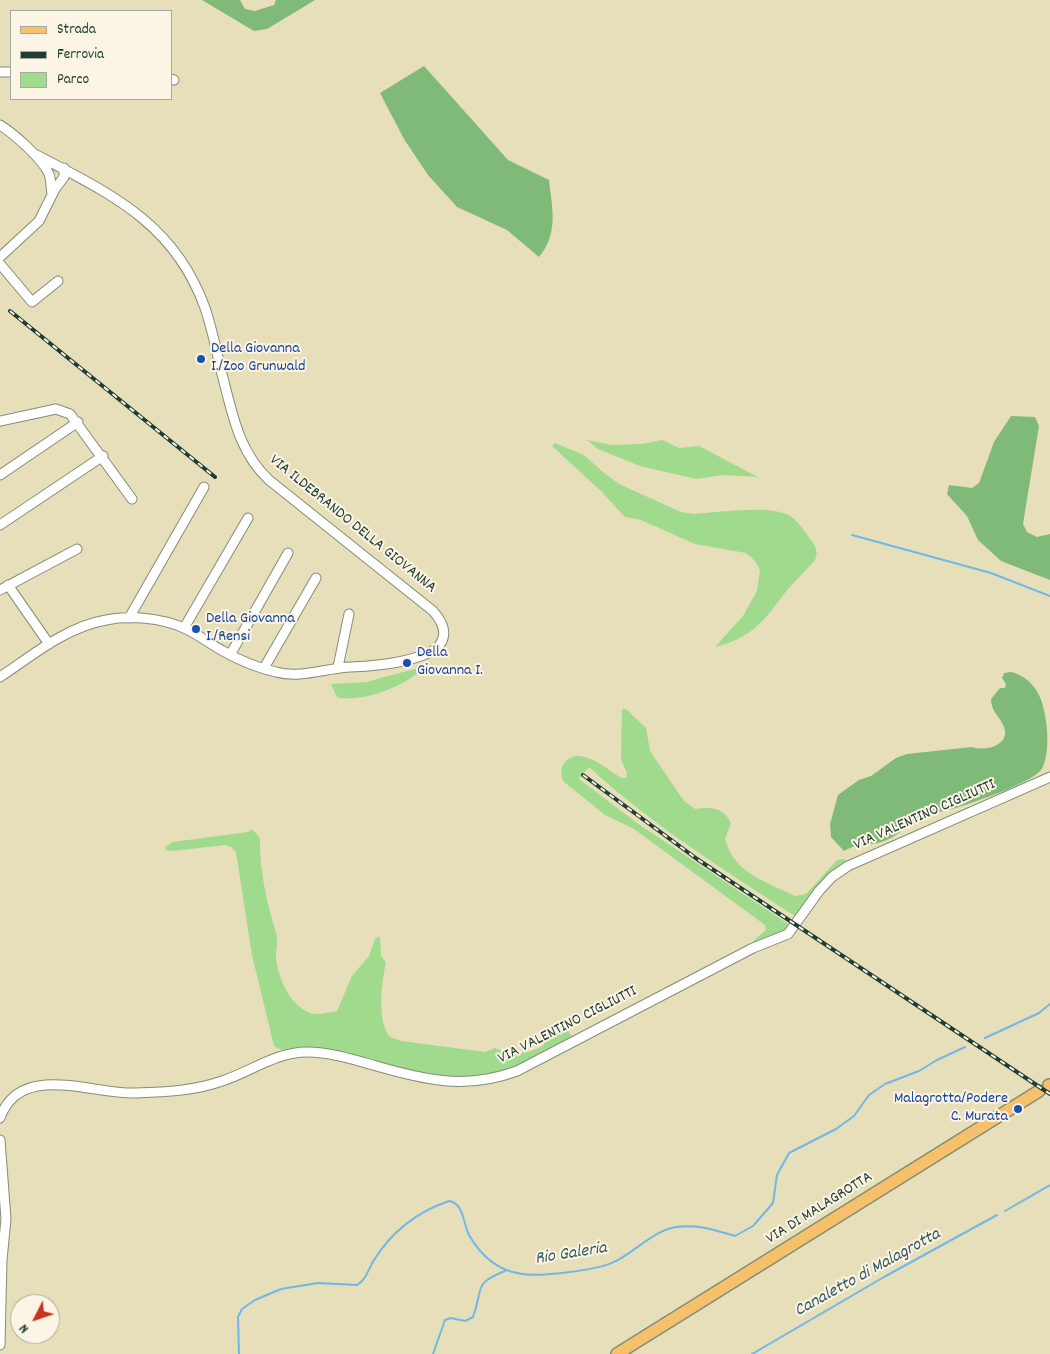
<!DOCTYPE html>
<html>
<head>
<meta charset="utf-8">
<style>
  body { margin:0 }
  #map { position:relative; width:1050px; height:1354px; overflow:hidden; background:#e6dfba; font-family:Dekko,sans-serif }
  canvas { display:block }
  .legend { position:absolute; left:10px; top:10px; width:162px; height:90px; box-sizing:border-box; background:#fcf5e5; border:1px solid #a4ab9e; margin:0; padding:6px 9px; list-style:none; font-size:15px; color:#1f3d34 }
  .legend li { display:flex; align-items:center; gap:10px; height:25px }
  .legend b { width:25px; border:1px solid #a4ab9e }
  .north { position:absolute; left:10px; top:1294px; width:50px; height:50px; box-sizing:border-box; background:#fcf5e5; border:1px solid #a4ab9e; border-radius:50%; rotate:229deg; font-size:14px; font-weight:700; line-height:20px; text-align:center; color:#1f3d34 }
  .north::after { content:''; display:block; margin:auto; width:18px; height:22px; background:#c8321e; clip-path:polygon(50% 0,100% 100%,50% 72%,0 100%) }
</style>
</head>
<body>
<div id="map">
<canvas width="1050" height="1354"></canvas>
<ul class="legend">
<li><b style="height:6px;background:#f7c06b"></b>Strada</li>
<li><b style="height:6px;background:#1f3d34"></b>Ferrovia</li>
<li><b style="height:14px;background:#a0da8d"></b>Parco</li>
</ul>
<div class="north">N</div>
</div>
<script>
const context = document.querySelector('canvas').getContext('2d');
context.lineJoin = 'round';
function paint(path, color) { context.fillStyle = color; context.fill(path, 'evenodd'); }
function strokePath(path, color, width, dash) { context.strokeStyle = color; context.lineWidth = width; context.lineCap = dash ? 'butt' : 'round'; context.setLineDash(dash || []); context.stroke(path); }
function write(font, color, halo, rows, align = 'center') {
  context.font = font + ' Dekko,sans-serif'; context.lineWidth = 4; context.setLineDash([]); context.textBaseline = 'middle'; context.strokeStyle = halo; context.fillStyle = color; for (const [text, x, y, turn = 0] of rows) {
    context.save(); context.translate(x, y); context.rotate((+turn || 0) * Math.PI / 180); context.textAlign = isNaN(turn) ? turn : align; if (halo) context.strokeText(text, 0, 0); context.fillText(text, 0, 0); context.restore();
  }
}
const green = new Path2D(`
  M587 440 612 445 641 444 662 440 679 448 699 446 758 477 724 475 696 479 640 466 598 449Z
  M555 443 584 455 604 473 619 484 681 512 693 514C717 513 770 504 790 516 798 521 803 529 808 536 815 545 819 550 815 560 804 573 791 584 781 598 762 624 748 639 715 647L743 616 757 591 760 570 755 561 746 553 695 544 641 520 625 517 602 492 552 446Z
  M418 668 422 669C406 686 359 704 337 697L331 684 366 682Z
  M622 709H626L646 728 650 751 684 801 695 809C711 807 723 807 731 823L725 839C734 874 766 881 795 896L806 894 837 860 844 859 848 862 798 918C727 872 652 825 589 767L579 779 637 823 791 926 788 931 753 944 752 942 766 930 765 925 634 829 605 815 563 781C561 775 560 768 565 762 580 745 607 769 621 778H626L627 773 621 759Z
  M252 829 260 838C259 869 267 903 276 933 279 942 275 950 276 959 279 980 290 1005 310 1013 318 1016 329 1012 337 1011L352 976 369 956 375 939 380 936 381 956 386 962C382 981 376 1021 390 1037L401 1041 485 1052 495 1048C515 1055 524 1055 543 1046L551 1026 561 1021 574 1039C533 1060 491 1083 444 1081 434 1080 423 1076 414 1073 373 1062 326 1041 283 1051L274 1046 252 955 236 852 231 847 225 845 172 851 166 850 165 847 173 842 248 832Z`);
const forest = new Path2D(`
  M202 0H240L245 9 255 11 274 5 276 0H315L267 29 254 31Z
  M424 66 508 160 549 180C552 208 559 233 539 257L507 230 457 207 428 175 404 139 380 93Z
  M1011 416 1035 417 1039 426 1023 524 1027 532 1037 537 1050 534V580L1001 561 978 540 967 516 947 494 949 485 972 488 979 483 994 442Z
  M1011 672C1028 676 1039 690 1043 706 1048 725 1050 752 1042 769 1032 783 970 804 952 809 943 812 931 812 922 816 909 823 899 836 884 841 869 847 859 842 844 851L831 837 830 824 838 795 859 780 871 776 896 758 907 754 972 747C985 752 1011 745 1004 727 1000 716 991 712 991 699L1000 688H1005L1006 684 1002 678 1004 673Z`);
const stream = new Path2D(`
  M852 535 991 573 1050 596
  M985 1038 1039 1013 1050 1004
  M1005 1211 1050 1185
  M239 1354 238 1317 242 1309 255 1300 281 1289 318 1283 357 1285C367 1279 368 1269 374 1260 392 1231 417 1212 449 1201 464 1203 463 1224 469 1235 481 1256 499 1271 522 1274 541 1277 600 1270 616 1261 634 1252 655 1230 676 1227 698 1224 715 1230 735 1236L753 1226 773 1203 777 1175 789 1153 836 1129 854 1116 869 1095 885 1084 919 1071 937 1060 965 1047
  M433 1354 445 1320 451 1318 465 1321 473 1317C484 1288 472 1284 505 1271
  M752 1354 884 1277 997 1215`);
const minor = new Path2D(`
  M0 72H11
  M171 79 174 80
  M0 125C14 134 42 158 49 174 51 179 51 188 52 194
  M0 257 39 221 55 189 64 177V168
  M0 264 32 302 58 281
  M0 421 56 409 70 414 132 499
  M0 475 78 422
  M0 525 103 456
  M8 585 49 644
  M0 590 77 549
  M129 618 204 487
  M184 628 248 518
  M230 655 288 553
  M338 667 349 614
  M264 668 316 578
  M0 677C33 655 66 627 106 620 130 615 161 618 184 628 198 634 210 644 223 651 239 660 258 668 276 672 300 679 326 668 351 667 377 666 412 663 436 649 449 637 444 623 433 611L269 480C239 452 233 416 223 378 217 355 213 331 205 308 174 221 108 193 33 153
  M0 1118C20 1061 93 1095 136 1093 165 1092 194 1091 222 1081 250 1072 276 1052 307 1052 329 1052 352 1059 373 1065 424 1080 466 1090 517 1071L753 948 788 934 819 891 832 877 848 866 1050 777
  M0 1140 6 1219 2 1260 0 1345`);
const major = new Path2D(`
  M1049 1085H1050
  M617 1354 1039 1091`);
const rail = new Path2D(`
  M10 311 215 477
  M583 775 697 859 1050 1094`);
const markers = [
  [201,359,5,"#1a4fb4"],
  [196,629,5,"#1a4fb4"],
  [407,663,5,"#1a4fb4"],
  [1018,1109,5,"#1a4fb4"]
];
const transitNames = [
  ["Della Giovanna",211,350],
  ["I./Zoo Grunwald",211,368],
  ["Della Giovanna",206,620],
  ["I./Rensi",206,638],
  ["Della",417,654],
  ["Giovanna I.",417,672],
  ["Malagrotta/Podere",1008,1100,"right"],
  ["C. Murata",1008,1118,"right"]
];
const streetNames = [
  ["VIA ILDEBRANDO DELLA GIOVANNA",352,525,39],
  ["VIA VALENTINO CIGLIUTTI",925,816,-24],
  ["VIA VALENTINO CIGLIUTTI",568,1026,-27],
  ["VIA DI MALAGROTTA",820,1209,-32]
];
const waterNames = [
  ["Rio Galeria",571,1255,-9],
  ["Canaletto di Malagrotta",868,1274,-29]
];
paint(green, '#a0da8d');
paint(forest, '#80ba78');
strokePath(stream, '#71b7e8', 2);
strokePath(minor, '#828e77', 11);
strokePath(major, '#828e77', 14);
strokePath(minor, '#fff', 9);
strokePath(major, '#f7c06b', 11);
strokePath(rail, '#1f3d34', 4);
strokePath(rail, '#fcf5e5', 2, [5.5]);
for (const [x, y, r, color] of markers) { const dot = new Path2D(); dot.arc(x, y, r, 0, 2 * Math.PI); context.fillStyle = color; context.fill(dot); strokePath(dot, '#fcf5e5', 2); }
write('16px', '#164399', '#fcf5e5', transitNames, 'left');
write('16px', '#1f3d34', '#fcf5e5', streetNames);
write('italic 18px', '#345c61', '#fcf5e5', waterNames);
</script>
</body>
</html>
